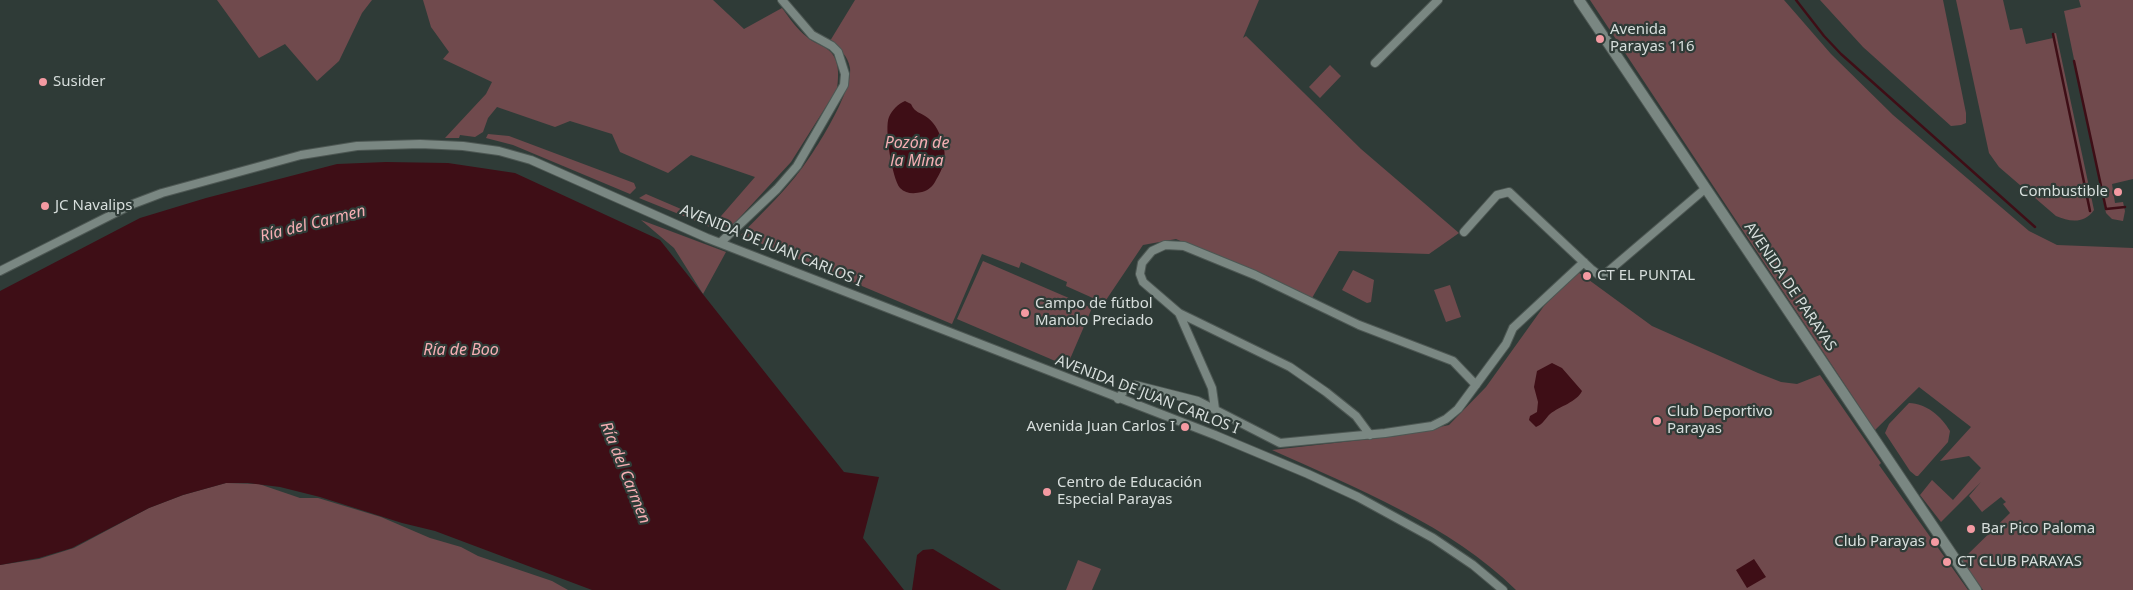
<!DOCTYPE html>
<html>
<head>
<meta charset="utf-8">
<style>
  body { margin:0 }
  canvas { display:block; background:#2f3b37 }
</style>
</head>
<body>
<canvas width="2133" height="590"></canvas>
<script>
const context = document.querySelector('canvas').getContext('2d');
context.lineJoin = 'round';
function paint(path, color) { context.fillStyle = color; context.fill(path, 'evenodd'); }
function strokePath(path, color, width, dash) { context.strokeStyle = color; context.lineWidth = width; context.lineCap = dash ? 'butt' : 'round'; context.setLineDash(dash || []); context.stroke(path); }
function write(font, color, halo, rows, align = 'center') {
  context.font = font + ' "Noto Sans",sans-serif'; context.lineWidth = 4.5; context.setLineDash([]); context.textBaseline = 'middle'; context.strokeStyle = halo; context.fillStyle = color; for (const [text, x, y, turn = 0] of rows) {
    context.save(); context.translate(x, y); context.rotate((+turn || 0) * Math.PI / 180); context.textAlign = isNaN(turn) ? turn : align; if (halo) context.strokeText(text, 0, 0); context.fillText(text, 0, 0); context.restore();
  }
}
const green = new Path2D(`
  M217 0H372L362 13 339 61 317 81 285 44 259 58Z
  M423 0H713L744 29 782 8C790 19 797 29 807 37 812 42 819 44 824 47 840 56 839 73 837 89L791 162 730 228 723 226 724 229 721 232 705 225 715 226 717 225 715 223 755 177 691 155 668 173 620 152 612 134 570 121 555 127 497 107 488 118 483 132 475 137 460 135 459 138H445L486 94 492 82 443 59 449 52 431 27Z
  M855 0H1259L1243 38 1246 36 1361 149 1459 233 1429 254 1339 251 1312 298 1176 239 1143 245 1104 303 1066 286 1067 282 1021 262 1019 268 982 254 952 324 741 235C759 216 779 197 796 176 812 157 853 92 850 68 848 55 839 49 830 41Z
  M1590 0H1784L1831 54 1893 115 2029 231 2057 245 2133 248V590H1983L1962 560 2010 513 2003 504 2006 502 2001 497 1982 512 1969 496 1981 482 1941 522 1920 495 1932 480 1953 500 1981 468 1969 456 1940 461 1971 427 1919 387 1875 430Z
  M1820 0H1943L1966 113V123L1961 125 1951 126 1863 47Z
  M1956 0H2003L2010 30 2022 28 2026 44 2053 38 2052 34 2056 33 2094 210C2084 224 2070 222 2056 216L1999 167 1989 153Z
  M2079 0H2133V179L2112 184 2115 203 2123 202 2125 211 2123 221 2112 219 2106 213 2064 11 2081 7Z
  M1330 65 1341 76 1320 98 1309 87Z
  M488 134 509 136 634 183 636 188 630 194 513 145 486 138Z
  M646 194 695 215 697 219 696 221 639 198Z
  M641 220 726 252 703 294 674 248Z
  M983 261 1092 308 1067 366 957 319Z
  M1353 270 1374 280 1371 302 1367 303 1342 290Z
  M1578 272 1652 326 1758 373 1781 382 1797 384 1820 375 1881 463 1879 465 1968 590H1516C1452 526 1354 487 1272 450L1397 436 1449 425 1486 387 1544 306Z
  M1450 285 1461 317 1446 322 1434 290Z
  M1909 403C1926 403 1942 417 1950 431L1948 442 1918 476H1916L1910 471 1885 433 1889 424Z
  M226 483 259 484 300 498H318L381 517 430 538 461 547 478 556 552 581 568 590H0V565L39 559 74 548 149 508 183 495Z
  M1078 560 1101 569 1092 590H1066Z`);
const water = new Path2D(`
  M905 101 911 104C915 113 920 112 928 118 935 123 941 135 943 144 947 157 943 169 936 180 933 186 929 190 922 192 914 194 906 194 900 188 892 178 884 128 889 117 892 110 898 104 905 101Z
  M386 162 448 163 515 173 660 240 844 472 879 477 863 538 904 590H592L435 531 402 523 320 497 280 487 248 483H226L183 495 149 508 72 548 39 558 0 565V291L140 218 206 198 337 164Z
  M1552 363 1562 368 1582 391C1577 402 1560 406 1550 414 1545 419 1543 424 1536 427L1529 420 1530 416 1537 412 1538 402 1534 387 1537 371Z
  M933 549 1001 590H912L917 555 923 550Z
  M1754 559 1766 577 1747 588 1736 570Z`);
const stream = new Path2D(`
  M1796 0 1824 36 1841 54 2035 227
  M2053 34 2090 211
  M2074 61 2106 209 2125 207`);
const minor = new Path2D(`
  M1375 63 1438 0
  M1464 232 1497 195 1509 192 1591 269 1599 275H1604L1706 188
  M720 243 777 189 797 166 844 85 845 74 838 52 832 46 812 35 782 0
  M0 271 133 204 162 193 301 155 357 146 420 144 463 146 499 151 531 160 707 238 1215 435 1308 474 1358 497 1433 538 1473 565 1503 590
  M1179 313 1212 388 1215 409
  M1118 399 1126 388 1135 385 1198 401 1280 443 1385 433 1432 426 1446 419 1458 409 1506 344 1513 328 1584 262
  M1370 435 1356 416 1326 392 1290 367 1179 313 1143 282 1140 274 1142 263 1152 251 1165 245 1184 246 1255 275 1359 325 1453 361 1476 385`);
const tertiary = new Path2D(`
  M1579 0 1976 590`);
const markers = [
  [1600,39,5,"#f49aa2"],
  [43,82,5,"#f49aa2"],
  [2118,192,5,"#f49aa2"],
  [45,206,5,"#f49aa2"],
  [1587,276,5,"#f49aa2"],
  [1025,313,5,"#f49aa2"],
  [1657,421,5,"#f49aa2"],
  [1185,427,5,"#f49aa2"],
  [1047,492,5,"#f49aa2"],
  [1971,529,5,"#f49aa2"],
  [1935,542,5,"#f49aa2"],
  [1947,562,5,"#f49aa2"]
];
const poiNames = [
  ["Avenida",1610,30],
  ["Parayas 116",1610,47],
  ["Susider",53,82],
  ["Combustible",2108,192,"right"],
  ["JC Navalips",55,206],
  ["CT EL PUNTAL",1597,276],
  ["Campo de fútbol",1035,304],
  ["Manolo Preciado",1035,321],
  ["Club Deportivo",1667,412],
  ["Parayas",1667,429],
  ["Avenida Juan Carlos I",1175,427,"right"],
  ["Centro de Educación",1057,483],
  ["Especial Parayas",1057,500],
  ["Bar Pico Paloma",1981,529],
  ["Club Parayas",1925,542,"right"],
  ["CT CLUB PARAYAS",1957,562]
];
const streetNames = [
  ["AVENIDA DE JUAN CARLOS I",771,246,22],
  ["AVENIDA DE PARAYAS",1790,287,56],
  ["AVENIDA DE JUAN CARLOS I",1147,395,21]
];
const waterNames = [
  ["Pozón de",917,143],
  ["la Mina",917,161],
  ["Ría del Carmen",313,224,-14],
  ["Ría de Boo",461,350],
  ["Ría del Carmen",625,473,68]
];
paint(green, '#704a4d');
paint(water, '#3e0e16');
strokePath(stream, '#3e0e16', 2.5);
strokePath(minor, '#4d5753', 10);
strokePath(tertiary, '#4d5753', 12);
strokePath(minor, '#7a8782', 8);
strokePath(tertiary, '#7a8782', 10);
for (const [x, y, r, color] of markers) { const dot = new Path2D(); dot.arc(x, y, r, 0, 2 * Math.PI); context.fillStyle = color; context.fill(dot); strokePath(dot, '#2f3b37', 2); }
write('15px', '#d7dedc', '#2f3b37', poiNames, 'left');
write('15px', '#d7dedc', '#2f3b37', streetNames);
write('italic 16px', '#f5aeb3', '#2f3b37', waterNames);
</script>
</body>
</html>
